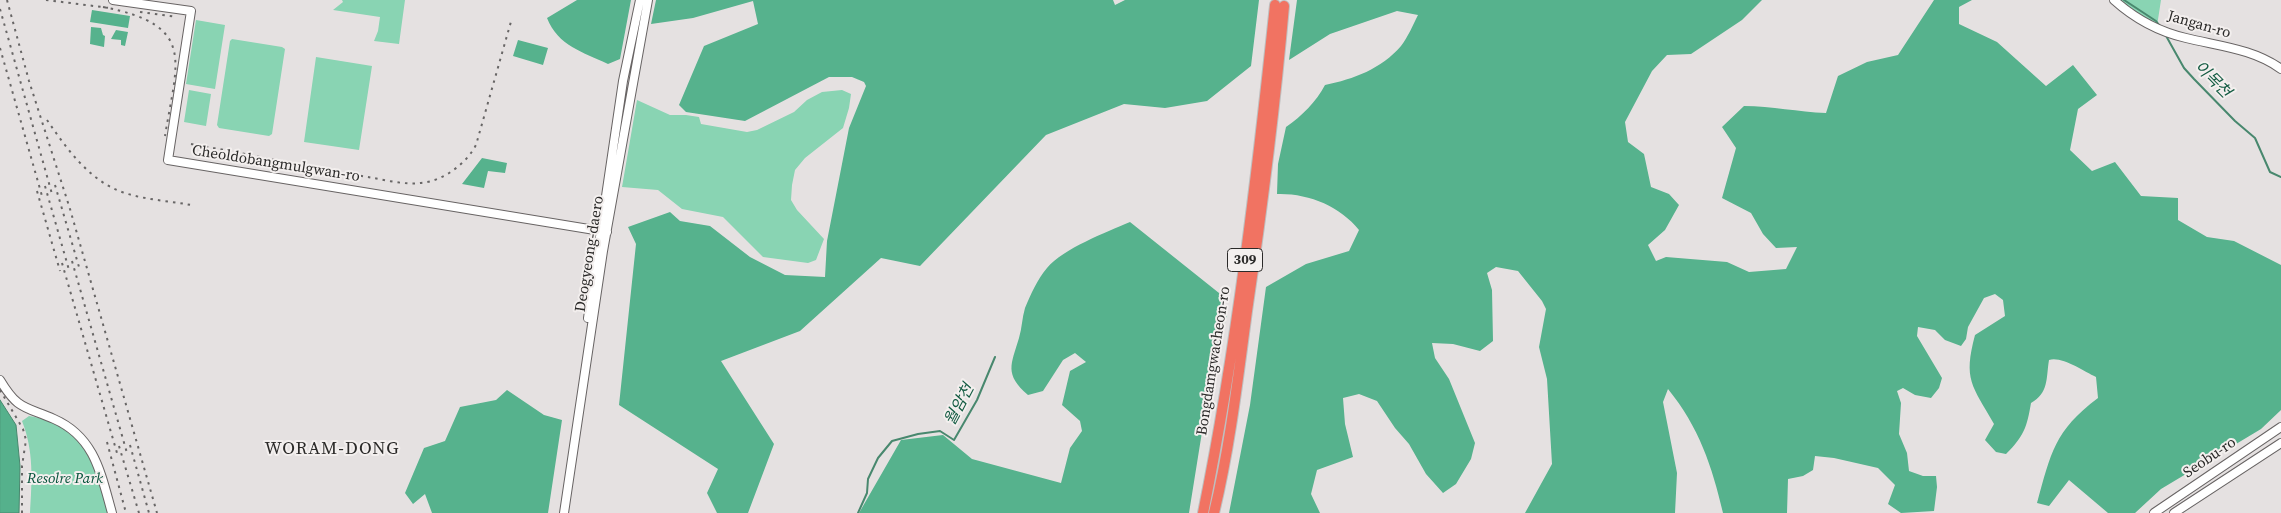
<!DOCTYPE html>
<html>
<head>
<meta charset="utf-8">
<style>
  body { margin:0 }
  canvas { display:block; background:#e5e1e1 }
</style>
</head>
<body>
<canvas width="2281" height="513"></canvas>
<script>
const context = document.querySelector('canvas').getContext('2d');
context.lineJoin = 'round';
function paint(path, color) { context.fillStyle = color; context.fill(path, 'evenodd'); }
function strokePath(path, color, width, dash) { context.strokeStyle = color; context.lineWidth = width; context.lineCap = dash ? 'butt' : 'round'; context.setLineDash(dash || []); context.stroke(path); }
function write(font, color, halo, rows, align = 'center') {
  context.font = font + ' "Source Serif 4","Noto Sans KR",serif'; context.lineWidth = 4; context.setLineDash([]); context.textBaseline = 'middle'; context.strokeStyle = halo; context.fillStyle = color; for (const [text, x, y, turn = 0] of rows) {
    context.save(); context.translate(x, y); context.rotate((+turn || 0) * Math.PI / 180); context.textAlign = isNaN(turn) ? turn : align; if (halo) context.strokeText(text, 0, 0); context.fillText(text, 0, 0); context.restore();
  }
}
const green = new Path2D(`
  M342 0H405L399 44 374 41 378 31 380 17 333 10 343 2Z
  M2119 0H2161L2157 26Z
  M196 20 225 25 215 89 186 84Z
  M232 39 282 47 285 49 272 134 269 136 219 128 217 125 230 41Z
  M316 57 372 66 359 150 304 142Z
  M189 90 211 94 206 126 184 122Z
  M842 90 851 94 849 108 843 128 805 158 795 170 792 185 791 200 797 210 824 239 816 260 808 263 763 257 723 217 682 209 658 190 622 187 637 100 670 115H686L699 117 701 124 747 132 757 130 794 112 807 100 822 92Z
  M29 416C52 419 78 433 90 454 98 468 104 496 110 513H30C32 481 34 451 22 421Z`);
const forest = new Path2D(`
  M577 0H631L620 59 608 64C583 52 558 46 547 18Z
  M656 0H1113L1115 5 1125 0H1259L1251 66 1207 101 1165 108 1124 104 1046 135 920 266 881 258 800 331 721 361 774 444 748 513H717L707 493 718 469 619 405 636 244 628 227 670 212 680 221 710 226 750 257 785 275 825 277 827 241 849 128 866 86 864 82 852 77H829L745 121 686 112 679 105 704 46 758 24 753 1 693 18 651 24Z
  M1297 0H1762L1742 20 1691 54 1667 55 1652 71 1625 122 1628 142 1644 154 1651 187 1669 194 1679 205 1665 230 1648 245 1656 261 1666 257 1727 262 1749 272 1786 269 1797 247 1776 248 1763 234 1751 213 1722 198 1736 148 1722 127 1744 106C1772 106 1798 112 1826 113L1838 76 1867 62 1898 55 1934 0H1972L1959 7V24L1997 42 2046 86 2073 65 2097 95 2078 109 2070 150 2092 171 2115 162 2141 196 2178 198V220L2207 237 2234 241 2281 265V410L2261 429 2161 489 2135 513H2108L2069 480 2049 506 2037 503C2051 453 2054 431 2098 398L2096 377C2083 371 2062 356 2049 360 2046 378 2049 393 2031 403 2027 427 2024 436 2006 454L1996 452 1985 440 1994 424C1972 385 1963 380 1975 335L2005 316 2003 300 1995 294 1984 298 1968 327 1966 339 1961 346 1945 340 1935 330 1918 327 1917 336 1942 378 1939 388 1931 398 1915 395 1903 388 1897 391 1901 403 1899 434 1907 453 1909 471 1923 476H1936L1937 487 1934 511 1901 513 1888 504 1895 485 1878 468 1834 458 1815 456 1813 470 1803 476 1788 479 1787 513H1723C1712 466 1699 427 1668 389L1663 402 1677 473 1675 513H1525L1552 464 1547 379 1539 347 1546 309 1542 301 1518 271 1496 267 1487 273 1492 290 1493 341 1480 351 1453 344 1432 343 1435 358 1449 379 1475 443 1471 459 1456 484 1443 493 1426 474 1409 444 1395 428 1377 401 1359 394 1343 398 1345 424 1353 457 1317 470 1311 494 1320 513H1229L1250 405 1266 287 1306 264 1349 251 1359 230C1340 206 1308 193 1277 194L1278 164 1286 127C1302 116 1316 102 1325 85 1354 79 1381 69 1401 46 1408 37 1413 25 1418 15L1397 11 1330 34 1289 60Z
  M92 10 130 16 128 28 90 22Z
  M91 27 101 28 103 35 105 36 104 47 90 44Z
  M116 30 128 32 125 46 121 45V40L111 39Z
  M518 40 548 48 543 65 513 56Z
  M482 158 507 163 505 173 488 171 484 188 462 184Z
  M1130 222 1219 293 1227 314 1206 407 1189 513H859L901 440 943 435 972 459 1061 483 1070 448 1082 431 1080 421 1062 405 1070 371 1086 362 1075 353 1063 360 1043 391 1028 395C1004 374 1011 365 1019 338 1022 328 1022 318 1025 308 1031 294 1037 280 1047 268 1064 248 1105 233 1130 222Z
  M507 390 544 415 562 420 548 513H432L425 494 413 504 405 493 424 448 445 441 460 407 496 400Z`);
const water = new Path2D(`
  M0 400 16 425 20 466 19 513H0Z`);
const stream = new Path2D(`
  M2124 0 2156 21 2160 26
  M2165 34 2184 68 2194 79 2235 121 2255 138 2270 172 2281 177
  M858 513 867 493 868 479 878 458 892 441 918 434 940 431 954 440 977 400 995 357`);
const secondary = new Path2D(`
  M113 0 191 11 168 160 607 232
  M2114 0C2134 18 2160 32 2186 38 2218 46 2254 49 2281 69
  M588 318 623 81 640 0
  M0 380C18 410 24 406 54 419 95 437 101 474 112 513
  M564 513 603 251 648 0
  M2154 513 2281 427
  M2174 513 2281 443`);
const highway = new Path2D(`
  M1203 513C1237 345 1257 175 1275 5
  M1214 513C1230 447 1238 378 1247 311 1262 210 1275 108 1284 6`);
const rail = new Path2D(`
  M7 0 29 81 70 209 157 513
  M46 0 110 8
  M103 7C197 25 177 61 165 136
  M0 9 52 194
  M140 12 177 17
  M0 48 42 196
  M47 120C67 149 90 182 125 193 146 200 170 201 191 205
  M191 144C250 154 309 168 368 177 385 180 404 185 421 183 443 181 466 164 476 145L512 18
  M55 185 79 267
  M45 186 69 270
  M37 191 60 271
  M72 261 127 453
  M62 263 117 453
  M0 390 23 429 26 440 22 466V513
  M107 442 126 513
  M130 445 149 513
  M119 446 139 513`);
const shields = [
  [1245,260,35]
];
const shieldNames = [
  ["309",1245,260]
];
const streetNames = [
  ["Jangan-ro",2199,25,16],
  ["Cheoldobangmulgwan-ro",276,164,9],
  ["Deogyeong-daero",590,254,-81],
  ["Bongdamgwacheon-ro",1214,361,-81],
  ["Seobu-ro",2210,458,-34]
];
const parkNames = [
  ["Resolre Park",65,479]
];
const waterNames = [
  ["이목천",2212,80,45],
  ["월암천",960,405,-62]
];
const quarterNames = [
  ["WORAM-DONG",332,449]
];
paint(green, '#89d4b3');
paint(forest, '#56b28d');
paint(water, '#55b18c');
strokePath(water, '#48886e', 1);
strokePath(stream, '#48886e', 2);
strokePath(secondary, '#686464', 10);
strokePath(highway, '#bfbfbf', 12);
strokePath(secondary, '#fff', 8);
strokePath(highway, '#f17362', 10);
strokePath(rail, '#686666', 2, [2.5, 5]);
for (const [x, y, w] of shields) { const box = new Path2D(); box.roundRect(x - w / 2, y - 11.5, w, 23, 4); context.fillStyle = '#f3efee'; context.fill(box); strokePath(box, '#2b2a29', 1); }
write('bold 14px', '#2b2a29', null, shieldNames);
write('15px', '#2b2a29', '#f3efee', streetNames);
write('italic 15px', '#06533b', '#f3efee', parkNames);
write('italic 16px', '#135b42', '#f3efee', waterNames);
context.letterSpacing = '1px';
write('18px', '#2b2a29', '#f3efee', quarterNames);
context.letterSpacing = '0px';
</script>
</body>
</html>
